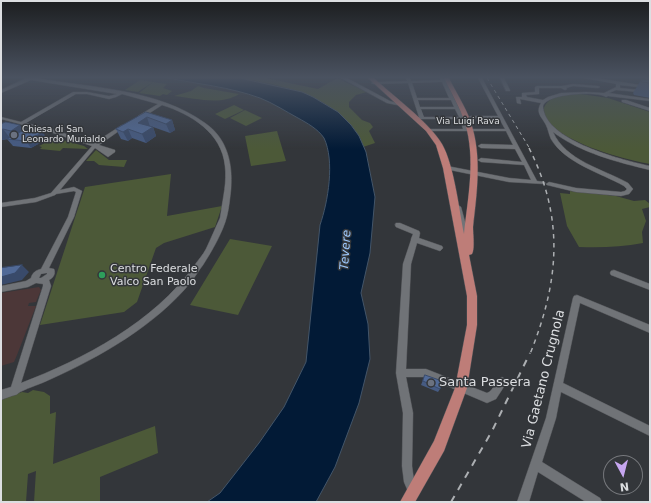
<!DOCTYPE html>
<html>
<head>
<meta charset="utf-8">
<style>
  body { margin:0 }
  #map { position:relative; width:651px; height:503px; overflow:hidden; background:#33363a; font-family:"DejaVu Sans",sans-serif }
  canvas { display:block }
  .frame { position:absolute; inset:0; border:2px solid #dcdee1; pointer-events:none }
  .north { position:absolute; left:603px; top:455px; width:40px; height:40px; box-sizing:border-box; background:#33363a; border:1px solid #77797d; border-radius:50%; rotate:173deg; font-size:11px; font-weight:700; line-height:16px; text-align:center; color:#dcdee1 }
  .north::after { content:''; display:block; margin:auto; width:14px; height:18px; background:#c6a6f0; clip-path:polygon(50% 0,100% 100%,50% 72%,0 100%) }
</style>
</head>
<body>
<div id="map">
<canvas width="651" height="503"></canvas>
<div class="frame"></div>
<div class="north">N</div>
</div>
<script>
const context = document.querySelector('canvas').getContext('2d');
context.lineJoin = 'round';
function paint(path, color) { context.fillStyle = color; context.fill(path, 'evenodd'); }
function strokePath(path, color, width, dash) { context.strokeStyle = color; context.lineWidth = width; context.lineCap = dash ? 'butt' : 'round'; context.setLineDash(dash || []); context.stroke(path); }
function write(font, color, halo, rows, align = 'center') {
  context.font = font + ' "DejaVu Sans",sans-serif'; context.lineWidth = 3; context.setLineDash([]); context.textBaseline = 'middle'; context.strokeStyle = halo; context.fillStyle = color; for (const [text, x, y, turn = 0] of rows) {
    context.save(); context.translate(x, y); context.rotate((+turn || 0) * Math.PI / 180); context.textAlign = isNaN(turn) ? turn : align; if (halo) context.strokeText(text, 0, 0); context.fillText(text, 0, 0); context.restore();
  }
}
const industrial = new Path2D(`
  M39 287 41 290 36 302 29 303 28 306H36L17 355 14 362 1 366V293Z`);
const green = new Path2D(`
  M240 78H266L318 89 337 78 367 92 356 95 349 102V107L362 120 370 123 373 127 369 131 375 143 363 147C341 96 289 87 240 78Z
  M140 80 167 84 163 88 172 91 167 95 163 94 160 96 139 93 153 82 138 92 125 90Z
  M198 86 204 88 239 94C221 106 195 98 174 96L191 91Z
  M581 94 608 98 650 112V164C627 160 542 139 544 108 548 95 569 94 581 94Z
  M234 105 244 110 225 119 215 114Z
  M245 110 262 118 246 126 230 118Z
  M277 131 286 161 251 166 245 136Z
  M55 138 84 146 88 149 63 148 60 151 40 149 42 147 39 146Z
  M96 150 109 160H127L124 167 99 165 94 161H86Z
  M171 174 167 216 222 206 215 227 164 243 156 248 137 302 124 312 40 325 85 187Z
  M570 191 616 196 634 201 645 200 650 204V207L642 209 646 221 642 232 643 243C622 247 600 248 579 247L567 226 560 193 570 194Z
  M230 239 272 246 238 315 190 305Z
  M33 390 44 392 50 396V414L56 412 53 464 155 426 158 453 100 477V502H34L36 471 28 474 26 502H1V400L22 392 28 393Z`);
const water = new Path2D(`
  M167 78H240L302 92 313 97 338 112 351 125 359 136 366 152 375 197 370 253 361 293 368 324 370 359 359 403 335 467 316 502H207L220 493 259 443 284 407 306 362 320 225C328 202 335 161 324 138 318 129 307 123 298 118 285 111 273 103 260 98 230 87 198 84 167 78Z`);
const minor = new Path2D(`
  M26 78H37C92 88 158 89 205 123 227 138 233 163 231 189 230 198 229 208 227 216 223 232 212 251 203 265 199 270 195 277 191 282 156 325 100 357 51 379 41 384 30 387 20 392 18 393 17 395 15 395 11 396 6 398 1 400V390L11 387 43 286V284L36 283 28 287 1 292V286L26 281 31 278C32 273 36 270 41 269L68 217 76 192 74 191 56 194 55 195 36 202 1 207V203L35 198 51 193 92 146 50 132 1 119V117L21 122 73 92H87L109 96 117 94 31 80 1 93V90ZM76 94H87L109 99 116 97 122 94 158 104 138 116V118H142L162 105C191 114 222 133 225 166 227 182 223 197 221 212L220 218C215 228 211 239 206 249 203 255 198 260 194 266 154 322 84 359 21 383L51 286 49 280C53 278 56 274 54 269L49 268 74 217 82 191 74 187 60 190 95 148 108 157 115 152V150L99 145 126 126 122 125 94 143 54 130 26 123ZM47 273V274L41 278H39L41 274Z
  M341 78H347L390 101 404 105 402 106 387 103Z
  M406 78H410L411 81 440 80V78L448 80V82H446L464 118 468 129H505L499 118H471L469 117 471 116H498L478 78H482L537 181 545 182V184L509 182 445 169V167L447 166 509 178 531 180 524 165 481 162 478 160 481 158 522 162 515 149 481 148 478 146 481 144 513 145 506 131H426V129H463L460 119H413V117H419L408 83 373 84 371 83 373 82 407 81ZM442 82 449 98H417L412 83ZM418 100H451L454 107H420ZM421 109H455L459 117H424Z
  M500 78H504L510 90V91H506Z
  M584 78H597L646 86H647V88L620 85V88L650 91V93L616 90 609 93 650 99V101L608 96 606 97C598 91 547 93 543 106 543 109 544 112 545 115 557 143 622 160 650 166V170C617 162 581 153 553 132 566 161 603 169 628 183L633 189 629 194 621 196 576 192 547 185 546 184 549 182 576 188 621 192 625 191 627 189 624 186C601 173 565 163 551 139 549 135 548 129 546 125 542 117 535 113 541 103L520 99 521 104 517 103 516 97H522V93L535 92V87L537 86H562L573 84 598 86 600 87 598 88 573 86 566 88 567 89 565 90 561 88H539V94L526 95 527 97 543 100 548 97 561 93 586 92 604 93 616 87V84Z
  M645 78H650V80L646 79Z
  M622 100H626L650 108V111L622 102Z
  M458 205 461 207 470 240 467 242 464 240 455 207Z
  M396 223H400L419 231 420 233 419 238 442 246 443 248 440 251 417 243 411 264 406 369H426L487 393C494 391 495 380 502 377L505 379 507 382 496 399 487 403 426 377H406L413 413 412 466 414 481 420 492 418 496 414 498 410 496 404 482 402 466 403 413 396 373 403 264 411 240V239L413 234 396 227 395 225Z
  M614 270 650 284V290L611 275 610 273 611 271Z
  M577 295 650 325V333L580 303 563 383 650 426V436L561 392 556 418 542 462 600 498 602 502H586L538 472 529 502H517L546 418 573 298 574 296Z`);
const major = new Path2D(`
  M368 78H374C393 96 429 122 442 144 454 165 459 209 464 234 468 197 476 159 465 123 460 107 451 93 444 78H449C456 93 466 107 471 123 482 156 477 193 473 227 473 234 475 249 472 254L469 255 477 296V325L467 388 444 451 415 502H400L434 441 455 388 467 325V296L443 168 436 145 426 131Z`);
const railFar2 = new Path2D(`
  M487 78 530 149`);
const railFar1 = new Path2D(`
  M529 148C565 219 559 282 530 354`);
const rail = new Path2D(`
  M451 502 492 431 530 353`);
const wall = new Path2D(`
  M641 80H650V98L634 95 633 93Z
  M146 112 172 120 175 130 170 133 153 127 156 136 146 143 132 138 128 141 121 139 116 129Z
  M1 124 24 131 47 139 31 148 13 146 7 139H9L1 140Z
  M425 375 440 389 438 392 421 385Z`);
const shadedWall = new Path2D(`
  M147 117 150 127 138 123Z
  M172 120 175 130 170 133 166 124Z
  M20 125 26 134 17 140 11 131Z
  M153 127 156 136 146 143 142 134Z
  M3 129 10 138 1 140V130Z
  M128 129 132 138 128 141 123 132Z
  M43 132 47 139 31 148 26 141Z
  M22 265 29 272 22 280 1 285V277Z`);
const building = new Path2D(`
  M641 80H650V83L642 82Z
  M146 112 172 120 166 124 147 117 138 123 153 127 142 134 128 129 123 132 116 129Z
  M6 122 20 125 11 131 3 129 1 130V124Z
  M32 129 43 132 26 141 7 139 20 132Z
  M22 265 15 273 1 277V268Z
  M425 375 442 381 440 389 423 381Z`);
const markers = [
  [14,135,4,"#6b7280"],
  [102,275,4,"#2e9e5b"],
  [431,383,4,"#6b7280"]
];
const farStreetnames = [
  ["Via Luigi Rava",468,122]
];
const farPoinames = [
  ["Chiesa di San",22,130],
  ["Leonardo Murialdo",22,140]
];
const poiNames = [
  ["Centro Federale",110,269],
  ["Valco San Paolo",110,282]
];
const waterNames = [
  ["Tevere",346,250,-86]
];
const nearStreetnames = [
  ["Via Gaetano Crugnola",544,379,-76]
];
const nearPoinames = [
  ["Santa Passera",439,383]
];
paint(industrial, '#4c3738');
paint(green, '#4c5938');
paint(water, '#021a36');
strokePath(water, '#435569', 1);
strokePath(minor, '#515357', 1);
strokePath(major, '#515357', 1);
paint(minor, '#707377');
paint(major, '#be7d78');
strokePath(railFar2, '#acafb2', 1, [3.5, 3.5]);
strokePath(railFar1, '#acafb2', 1.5, [4.5, 4.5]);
strokePath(rail, '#acafb2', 2, [7, 7]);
paint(wall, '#465b82');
paint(shadedWall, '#394a6a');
paint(building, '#516a97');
strokePath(building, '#394a6a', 1);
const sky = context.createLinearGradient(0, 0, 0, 149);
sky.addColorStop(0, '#1c1e20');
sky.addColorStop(0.52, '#4a5260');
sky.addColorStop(1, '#4a526000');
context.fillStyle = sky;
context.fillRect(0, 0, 651, 149);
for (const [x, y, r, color] of markers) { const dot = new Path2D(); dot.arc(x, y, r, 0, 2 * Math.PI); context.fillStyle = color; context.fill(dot); strokePath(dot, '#33363a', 1.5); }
write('9px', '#dcdee1', '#33363a', farStreetnames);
write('9px', '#dcdee1', '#33363a', farPoinames, 'left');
write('11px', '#dcdee1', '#33363a', poiNames, 'left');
write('italic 12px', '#9cc7fb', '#33363a', waterNames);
write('13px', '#dcdee1', '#33363a', nearStreetnames);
write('13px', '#dcdee1', '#33363a', nearPoinames, 'left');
</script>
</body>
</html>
